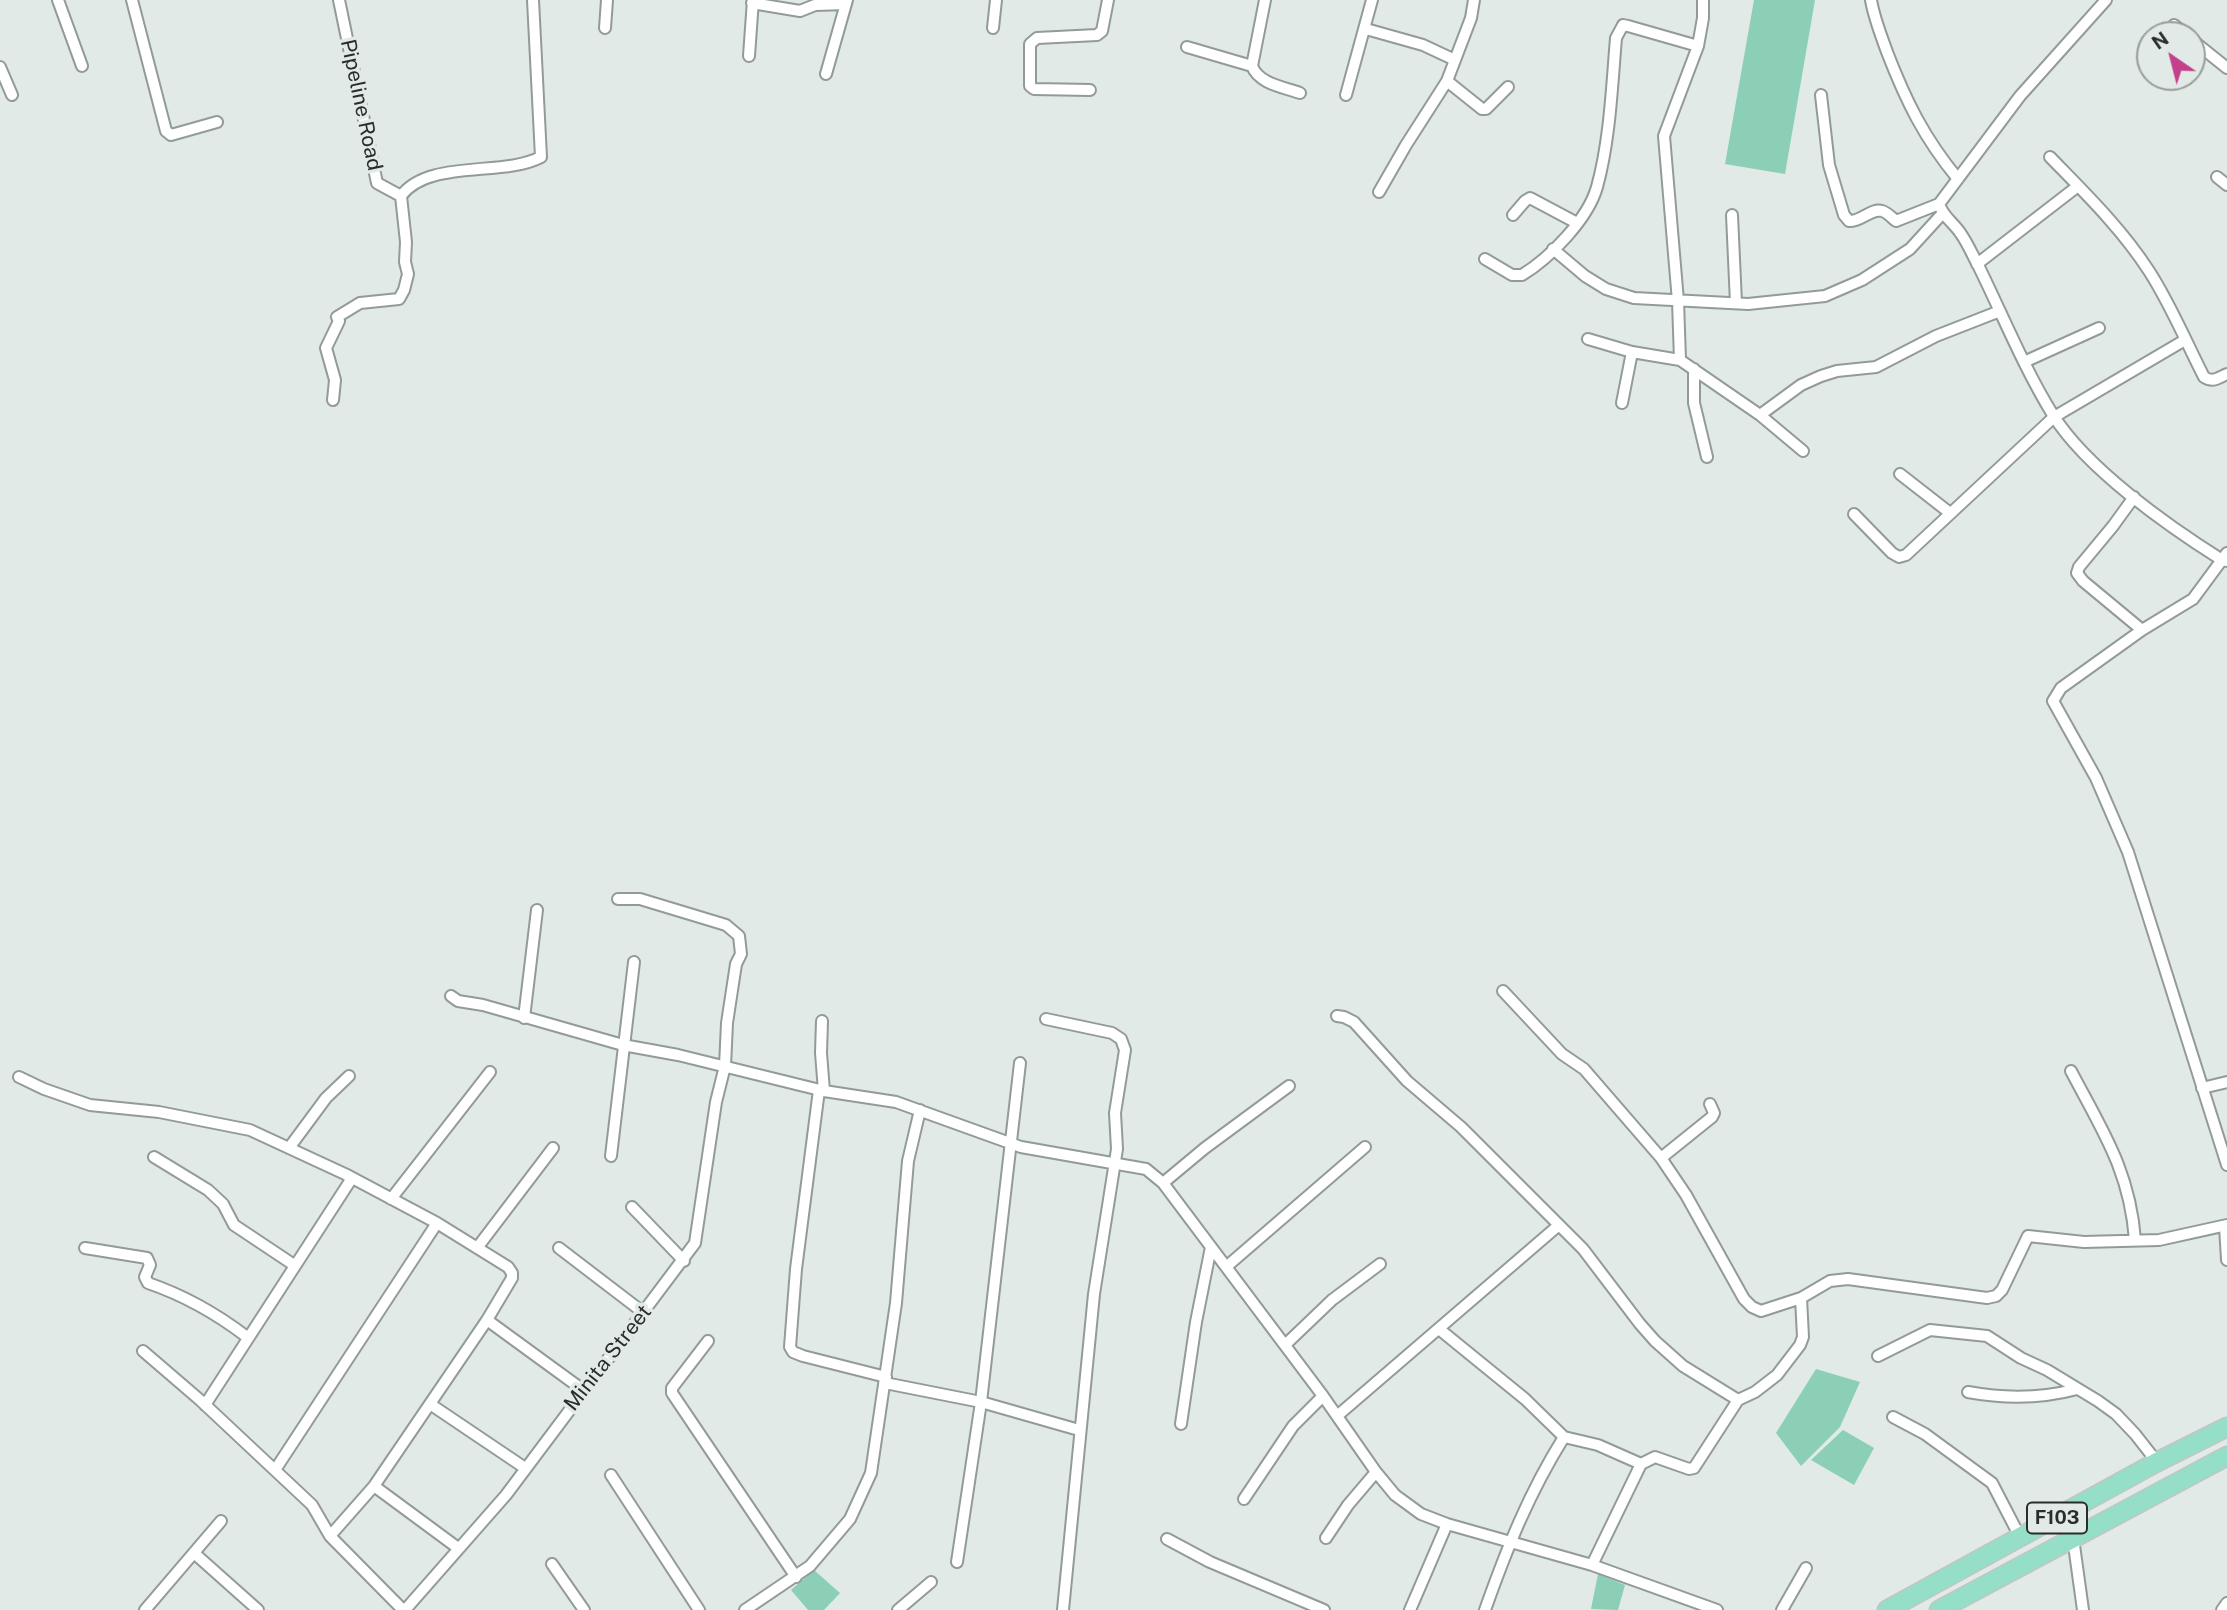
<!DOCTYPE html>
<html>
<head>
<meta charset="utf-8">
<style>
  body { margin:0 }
  #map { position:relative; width:2227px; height:1610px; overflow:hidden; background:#e1eae6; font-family:"Public Sans",sans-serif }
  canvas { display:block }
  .north { position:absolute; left:2136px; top:21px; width:70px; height:70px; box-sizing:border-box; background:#e1eae6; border:2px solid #979e9b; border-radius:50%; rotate:325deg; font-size:19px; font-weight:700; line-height:28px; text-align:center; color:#292c2b }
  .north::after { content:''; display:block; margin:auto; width:24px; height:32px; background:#c3418a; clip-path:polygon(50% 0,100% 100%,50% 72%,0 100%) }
</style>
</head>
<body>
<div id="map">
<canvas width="2227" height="1610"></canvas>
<div class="north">N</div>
</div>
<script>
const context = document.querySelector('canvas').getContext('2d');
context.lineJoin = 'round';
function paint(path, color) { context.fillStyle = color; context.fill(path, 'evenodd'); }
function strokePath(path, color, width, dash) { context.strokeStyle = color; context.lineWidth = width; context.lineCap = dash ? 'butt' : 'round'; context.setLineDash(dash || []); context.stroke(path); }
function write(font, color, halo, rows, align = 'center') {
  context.font = font + ' "Public Sans",sans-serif'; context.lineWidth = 7; context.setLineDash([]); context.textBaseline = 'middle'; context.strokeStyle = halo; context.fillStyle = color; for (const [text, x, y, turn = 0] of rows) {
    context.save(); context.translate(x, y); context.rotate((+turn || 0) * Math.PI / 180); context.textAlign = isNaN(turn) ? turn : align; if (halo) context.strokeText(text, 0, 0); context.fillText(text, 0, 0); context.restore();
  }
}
const green = new Path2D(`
  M1754 0H1815L1785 174 1725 164Z
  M1816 1369 1860 1382 1840 1427 1801 1466 1776 1433Z
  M1843 1430 1874 1448 1854 1485 1811 1460Z
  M814 1570 840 1593 824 1610H808L791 1590Z
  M1598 1574 1625 1585 1618 1610 1591 1609Z`);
const street = new Path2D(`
  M58 0 82 66
  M132 0 166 131 171 135 217 122
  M339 0 377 183 401 196
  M1265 0 1252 66C1259 84 1283 87 1300 93
  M1871 0C1874 18 1881 35 1887 52 1906 101 1924 138 1958 179
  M752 3 800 11 815 5 846 4
  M2174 25 2186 35
  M605 28 607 0
  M993 28 996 0
  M1366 29 1423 45 1455 60
  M2192 40 2227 68
  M1187 47 1252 66
  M749 56 753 0
  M0 67 12 95
  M826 74 847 0
  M1447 81 1482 109H1486L1508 87
  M1090 90 1034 89 1030 86V44L1037 38 1097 35 1102 31 1108 0
  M1346 95 1372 0
  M1821 95 1829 165 1844 215 1849 221C1861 222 1871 208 1882 211 1887 212 1892 218 1896 221L1939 204 2020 96 2106 0
  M2050 157C2085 193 2122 229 2149 271 2171 305 2186 342 2204 377 2213 383 2218 378 2227 374
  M2217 177 2227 185
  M1379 192 1406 145 1447 81 1471 18 1474 0
  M1939 204C1943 217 1954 223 1961 234 1968 244 1973 256 1979 267 2003 316 2024 368 2053 415 2087 469 2168 526 2222 560L2227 561
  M1513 215 1525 201 1530 198 1577 223
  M1732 215 1736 303
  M1553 249 1585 276 1606 289 1634 298 1748 304 1825 296 1862 280 1910 249 1942 214
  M1485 259 1512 275H1522C1550 258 1588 219 1597 187 1610 140 1612 85 1616 38L1623 25 1628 26 1698 46
  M1977 264 2078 186
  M1588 339 1632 352 1680 360 1760 415 1803 451
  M1680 360 1678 301 1664 136 1698 46 1703 18V0
  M2024 362 2099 328
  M1694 369V403L1707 457
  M333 400 335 380 326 348 339 321 337 317 360 303 399 299 404 290 408 274 405 262 406 242 401 196C428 159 503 177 541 157L533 0
  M1622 403 1632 352
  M1760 415 1801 385 1821 376 1837 371 1876 367 1936 336 2000 311
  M1900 474 1950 513
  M2134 497 2113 526 2079 567 2077 573 2083 581 2142 630
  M1854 514 1892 553 1899 557 1906 555 2054 417 2185 340
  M2227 553 2193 599 2142 630 2061 688 2053 701 2096 778 2128 852 2227 1165
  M1503 991 1562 1054 1584 1069 1661 1158 1686 1195 1744 1299 1752 1307 1761 1311 1801 1298 1830 1281 1848 1279 1987 1298 1996 1296 2002 1290 2028 1236 2084 1242 2159 1240 2227 1225
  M451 996 458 1001 483 1005 623 1045 678 1055 824 1091 896 1102 1021 1147 1146 1169 1163 1183 1323 1396 1376 1472 1395 1495 1421 1514 1447 1524 1592 1565 1717 1610
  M1337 1016 1344 1017 1354 1022 1407 1081 1461 1127 1583 1249 1640 1324 1655 1341 1683 1366 1738 1400
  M524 1018 537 910
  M1046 1019 1112 1033 1121 1039 1125 1050 1115 1113 1117 1149 1094 1294 1063 1610
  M822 1021 821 1053 824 1091
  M2071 1071C2102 1130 2130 1171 2135 1240
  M19 1077 44 1089 90 1105 159 1112 250 1130 345 1174 437 1223 508 1267 512 1273V1278L487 1320 374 1486 330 1536
  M2202 1088 2227 1082
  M819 1090 796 1269 790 1347 793 1352 803 1356 886 1377
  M289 1148 326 1098 349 1076
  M611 1156 634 962
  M154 1157 208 1190 223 1204 234 1225 294 1265
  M1661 1158 1712 1117 1714 1113 1710 1104
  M1163 1183 1205 1148 1289 1086
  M391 1199 490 1072
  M632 1207 684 1261
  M2225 1226 2227 1260
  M85 1248 147 1258 150 1265 145 1277 148 1283C183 1295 217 1314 247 1337
  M477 1248 553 1148
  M559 1248 644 1313
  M1226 1267 1365 1147
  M487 1320 583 1390
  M1439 1329 1525 1399 1564 1437C1529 1493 1507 1548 1485 1610
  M708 1341 672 1388V1393L796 1577
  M1285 1345 1332 1300 1380 1264
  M143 1351 200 1400 312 1505 330 1536 403 1610
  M1878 1356 1930 1330 1987 1336 2021 1358 2047 1370 2098 1401 2116 1414 2135 1434 2157 1462
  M885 1383 981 1402 1079 1430
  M1968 1392C2006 1399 2040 1399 2077 1389
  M430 1404 525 1468
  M205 1405 352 1178
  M1337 1416 1559 1225
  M1893 1417 1925 1434 1992 1483 2020 1537
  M1181 1424 1196 1322 1211 1247
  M1564 1437 1598 1445 1641 1464
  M275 1470 437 1223
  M611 1475 699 1610
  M374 1486 458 1548
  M1244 1499 1293 1426 1323 1396
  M1326 1538 1348 1505 1376 1472
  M2073 1538 2083 1610
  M1167 1539 1210 1562 1324 1610
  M194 1553 258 1610
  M957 1562 981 1402 1020 1063
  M552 1564 584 1610
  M1592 1565 1641 1464 1655 1457 1689 1469 1694 1468 1738 1400 1755 1392 1777 1375 1800 1345 1803 1337 1801 1298
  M145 1610 221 1521
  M405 1610 506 1495 695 1243 716 1102 725 1066 727 1023 736 964 741 954 739 936 726 925 640 899H618
  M745 1610 810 1566 850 1519 871 1473 896 1303 908 1161 920 1110
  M898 1610 931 1582
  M1410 1610 1447 1524
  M1782 1610 1806 1568
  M2222 1610 2227 1603`);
const primary = new Path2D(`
  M1887 1610 2157 1462 2227 1427
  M1939 1610 2227 1456`);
const shields = [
  [2057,1518,60]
];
const shieldNames = [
  ["F103",2057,1518]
];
const streetNames = [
  ["Pipeline Road",361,105,78],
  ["Minita Street",608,1358,-52]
];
paint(green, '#8acfb6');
strokePath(street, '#929b97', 14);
strokePath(primary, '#c3c4c4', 21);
strokePath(street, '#fff', 10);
strokePath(primary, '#95dfc8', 18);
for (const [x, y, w] of shields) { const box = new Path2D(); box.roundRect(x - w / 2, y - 15.5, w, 31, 5); context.fillStyle = '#e1eae6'; context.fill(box); strokePath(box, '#292c2b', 2); }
write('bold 19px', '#292c2b', null, shieldNames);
write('21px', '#292c2b', '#e1eae6', streetNames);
</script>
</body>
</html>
